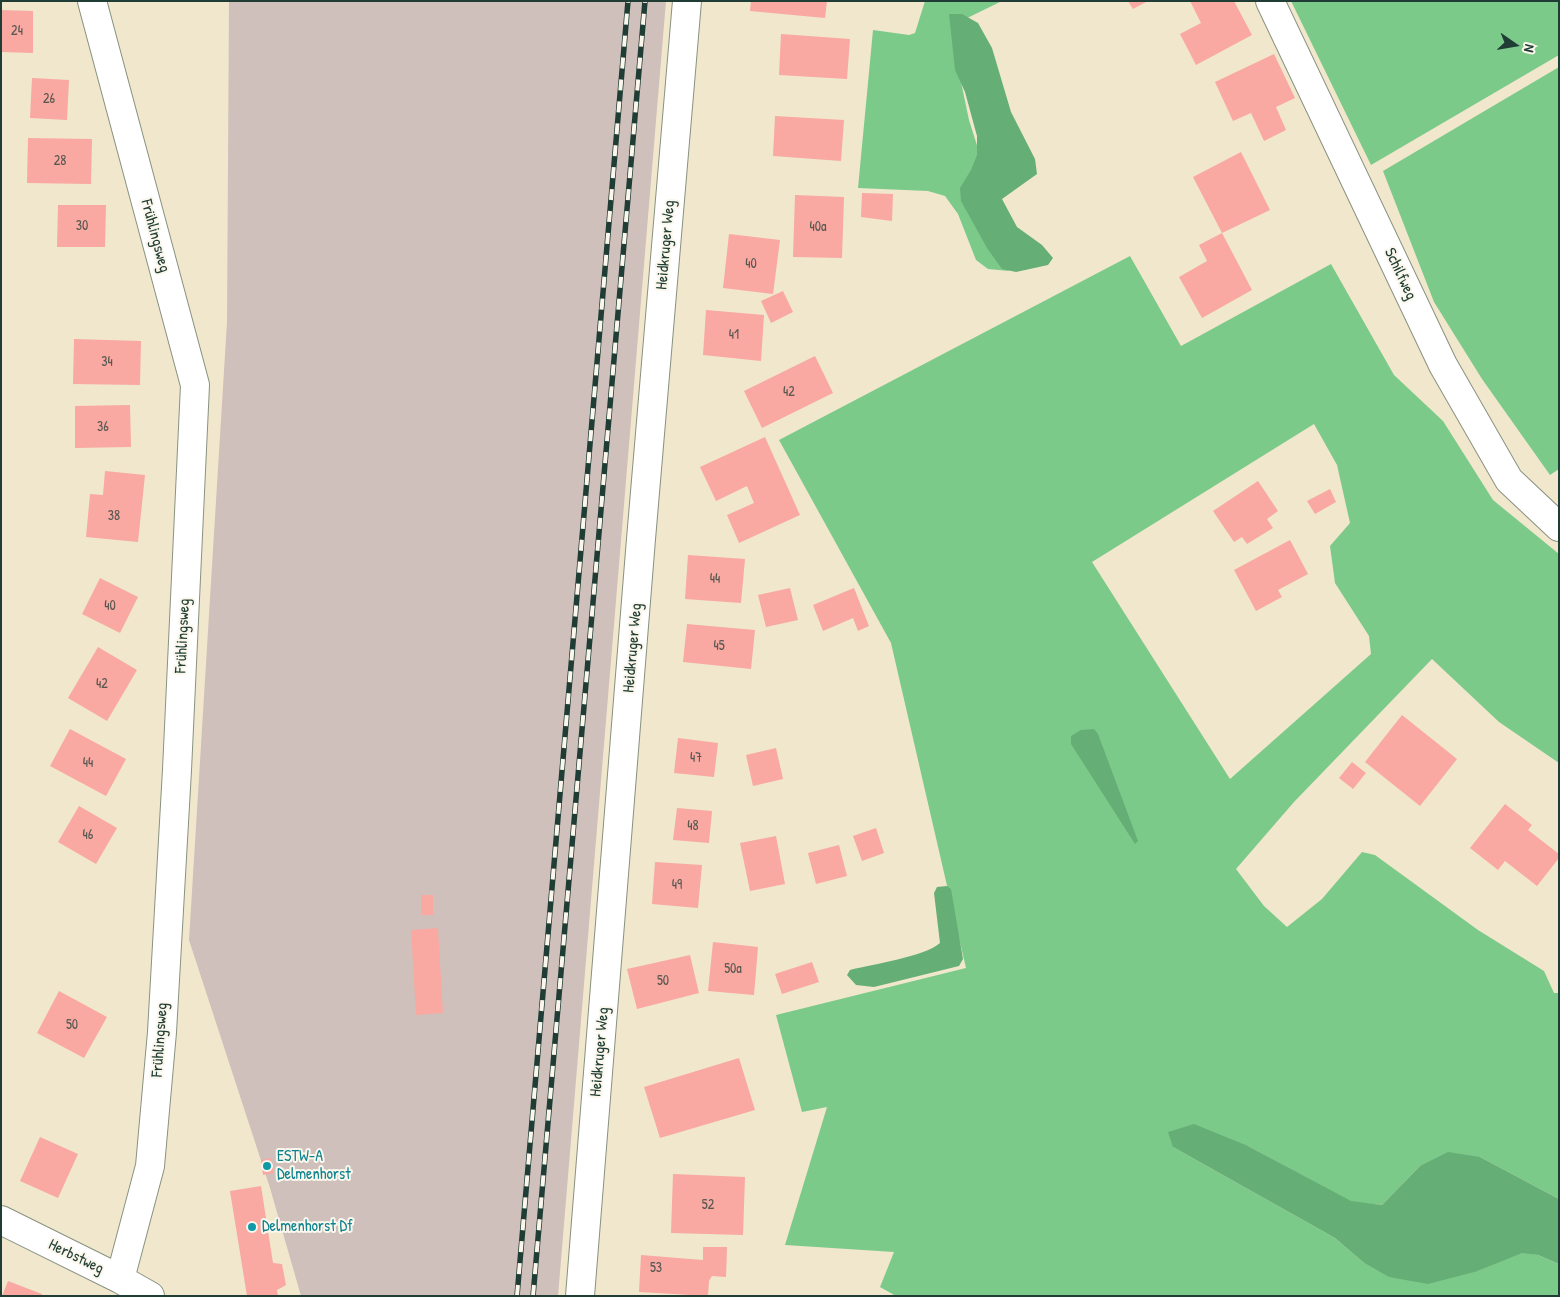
<!DOCTYPE html>
<html>
<head>
<meta charset="utf-8">
<style>
  body { margin:0 }
  #map { position:relative; width:1560px; height:1297px; overflow:hidden; background:#f1e7cd; font-family:"Patrick Hand",sans-serif }
  canvas { display:block }
  .frame { position:absolute; inset:0; border:2px solid #1f3d34; pointer-events:none }
  .north { position:absolute; left:1490px; top:20px; width:50px; height:50px; -webkit-text-stroke:4px #fbf7ec; paint-order:stroke; rotate:103deg; font-size:14px; font-weight:700; line-height:20px; text-align:center; color:#1f3d34 }
  .north::after { content:''; display:block; margin:auto; width:18px; height:22px; background:#1f3d34; clip-path:polygon(50% 0,100% 100%,50% 72%,0 100%) }
</style>
</head>
<body>
<div id="map">
<canvas width="1560" height="1297"></canvas>
<div class="frame"></div>
<div class="north">N</div>
</div>
<script>
const context = document.querySelector('canvas').getContext('2d');
context.lineJoin = 'round';
function paint(path, color) { context.fillStyle = color; context.fill(path, 'evenodd'); }
function strokePath(path, color, width, dash) { context.strokeStyle = color; context.lineWidth = width; context.lineCap = dash ? 'butt' : 'round'; context.setLineDash(dash || []); context.stroke(path); }
function write(font, color, halo, rows, align = 'center') {
  context.font = font + ' "Patrick Hand",sans-serif'; context.lineWidth = 4; context.setLineDash([]); context.textBaseline = 'middle'; context.strokeStyle = halo; context.fillStyle = color; for (const [text, x, y, turn = 0] of rows) {
    context.save(); context.translate(x, y); context.rotate((+turn || 0) * Math.PI / 180); context.textAlign = isNaN(turn) ? turn : align; if (halo) context.strokeText(text, 0, 0); context.fillText(text, 0, 0); context.restore();
  }
}
const industrial = new Path2D(`
  M229 1H666L558 1296H301L270 1188 189 940 227 322Z`);
const green = new Path2D(`
  M925 1H1002L955 24 960 77 969 120 980 155 962 197 1009 271 988 269 976 260 958 214 945 196 928 191 858 188 873 30 909 35 915 33Z
  M1291 1H1559V55L1371 165Z
  M1559 67V469L1550 475 1482 379 1434 302 1383 171Z
  M1130 256 1181 346 1331 264 1394 375 1443 421 1493 500 1559 554V763L1499 722 1432 659 1294 802 1236 869 1264 906 1287 927 1322 899 1362 852 1375 855 1478 930 1544 971 1554 993H1559V1199L1480 1157 1420 1166 1382 1205 1351 1202 1248 1146 1173 1147 1335 1238 1363 1262 1478 1271 1522 1252 1538 1255 1559 1264V1296H896L880 1287 894 1252 785 1245 827 1107 802 1112 776 1015 966 968 891 643 779 440ZM1314 424 1337 465 1350 523 1330 546 1335 583 1369 636 1371 654 1230 779 1092 562Z`);
const forest = new Path2D(`
  M949 14H962L978 23 992 48 1011 112 1035 159 1037 174 1002 199 1017 227 1042 245 1053 258 1048 265 1016 272 1002 269 987 248 961 201 960 188 971 170 977 155V136L965 92 955 70Z
  M1094 729 1098 734 1138 841 1135 844 1071 744V736L1081 730Z
  M947 886 951 889 963 959 959 966 874 987 856 985 847 975 850 970C873 964 924 957 940 943L934 893 937 887Z
  M1194 1124 1248 1146 1351 1201 1382 1205 1420 1166 1448 1152 1480 1157 1559 1199V1264L1538 1255 1522 1253 1478 1271 1428 1284 1389 1277 1363 1262 1335 1238 1173 1147 1168 1132Z`);
const building = new Path2D(`
  M751 1H827L825 18 750 11Z
  M1128 1H1148L1133 9Z
  M1190 1H1234L1252 35 1196 65 1180 34 1201 23Z
  M1 10 33 11V53L1 52Z
  M781 34 850 39 847 79 779 75Z
  M1274 54 1295 98 1276 107 1286 130 1264 141 1251 113 1233 121 1215 82Z
  M32 78 69 80 67 120 30 118Z
  M775 116 844 120 841 161 773 156Z
  M28 138 92 139 91 184 27 183Z
  M1241 152 1270 210 1222 233 1193 177Z
  M862 193 893 194 892 221 861 217Z
  M795 195 844 197 842 258 793 257Z
  M58 205H106L105 247H57Z
  M1222 233 1252 290 1202 318 1179 277 1207 261 1199 245Z
  M729 234 780 240 773 294 723 288Z
  M783 291 793 312 771 323 761 301Z
  M706 310 764 315 761 361 703 355Z
  M74 339 141 341 140 385 73 384Z
  M815 356 833 393 762 428 744 391Z
  M130 405 131 447 75 448V406Z
  M765 437 800 515 739 543 727 515 754 503 747 486 716 501 700 467Z
  M105 471 145 475 138 542 86 537 90 494 103 495Z
  M1258 481 1278 511 1267 519 1273 528 1247 544 1242 537 1234 542 1213 511Z
  M1330 489 1336 502 1315 514 1307 501Z
  M1290 540 1308 574 1278 590 1282 597 1256 611 1234 570Z
  M688 555 745 559 741 603 685 599Z
  M100 578 138 597 120 633 82 614Z
  M790 588 798 620 766 627 758 595Z
  M854 588 869 626 858 631 853 618 823 631 813 605Z
  M687 624 755 630 751 669 683 662Z
  M98 647 137 670 107 721 68 698Z
  M1402 715 1457 759 1420 806 1365 762Z
  M70 729 126 759 106 796 50 766Z
  M678 738 718 743 714 777 674 773Z
  M776 748 783 779 753 786 746 755Z
  M1352 762 1366 773 1353 789 1339 778Z
  M1505 804 1532 825 1528 830 1559 854V858L1537 886 1505 861 1498 870 1470 848Z
  M79 806 117 828 96 864 58 842Z
  M677 808 712 811 709 843 673 840Z
  M876 828 884 853 862 861 853 836Z
  M776 836 785 884 750 891 740 843Z
  M839 845 847 876 816 884 808 853Z
  M655 862 702 865 698 908 652 904Z
  M421 895H433V915H421Z
  M438 928 443 1013 416 1015 411 930Z
  M713 942 758 947 754 995 708 991Z
  M690 955 699 993 637 1009 627 969Z
  M812 962 819 982 782 994 775 974Z
  M59 991 107 1017 84 1058 37 1033Z
  M739 1058 755 1110 660 1138 644 1087Z
  M40 1137 78 1154 58 1198 20 1181Z
  M271 1158 274 1173 263 1175 261 1160Z
  M673 1174 745 1177 743 1235 671 1233Z
  M261 1186 273 1263 282 1264 286 1285 277 1290 278 1296H247L230 1191Z
  M703 1247H727L726 1277 712 1276 709 1281 708 1296 639 1292 641 1255 703 1260Z
  M8 1281 42 1294 41 1296H2Z`);
const minor = new Path2D(`
  M92 1 195 385 177 770 162 1032 150 1166 120 1279
  M1270 1 1443 365 1509 480 1559 527
  M1 1220 120 1279 150 1296
  M580 1296 641 539 687 1`);
const rail = new Path2D(`
  M517 1296 628 1
  M533 1296 645 1`);
const markers = [
  [267,1166,5,"#0f9aa8"],
  [252,1227,5,"#0f9aa8"]
];
const numberNames = [
  ["24",17,31],
  ["26",49,99],
  ["28",60,161],
  ["30",82,226],
  ["40a",818,227],
  ["40",751,264],
  ["41",734,335],
  ["34",107,362],
  ["42",789,392],
  ["36",103,427],
  ["38",114,516],
  ["44",715,579],
  ["40",110,606],
  ["45",719,646],
  ["42",102,684],
  ["47",696,758],
  ["44",88,763],
  ["48",693,826],
  ["46",88,835],
  ["49",677,885],
  ["50a",733,969],
  ["50",663,981],
  ["50",72,1025],
  ["52",708,1205],
  ["53",656,1268]
];
const streetNames = [
  ["Frühlingsweg",155,236,75],
  ["Heidkruger Weg",666,245,-85],
  ["Schilfweg",1400,274,65],
  ["Frühlingsweg",183,636,-87],
  ["Heidkruger Weg",633,648,-85],
  ["Frühlingsweg",160,1040,-86],
  ["Heidkruger Weg",600,1052,-85],
  ["Herbstweg",76,1257,26]
];
const cultureNames = [
  ["ESTW-A",277,1157],
  ["Delmenhorst",277,1175],
  ["Delmenhorst Df",262,1227]
];
paint(industrial, '#cfc0bb');
paint(green, '#7cca8a');
paint(forest, '#65ae76');
paint(building, '#f9a8a2');
strokePath(minor, '#889280', 30);
strokePath(minor, '#fff', 28);
strokePath(rail, '#1f3d34', 5.5);
strokePath(rail, '#fbf7ec', 4, [11]);
for (const [x, y, r, color] of markers) { const dot = new Path2D(); dot.arc(x, y, r, 0, 2 * Math.PI); context.fillStyle = color; context.fill(dot); strokePath(dot, '#fbf7ec', 2); }
write('14px', '#565850', null, numberNames);
write('16px', '#1f3d34', '#fbf7ec', streetNames);
write('16px', '#0d838f', '#fbf7ec', cultureNames, 'left');
</script>
</body>
</html>
